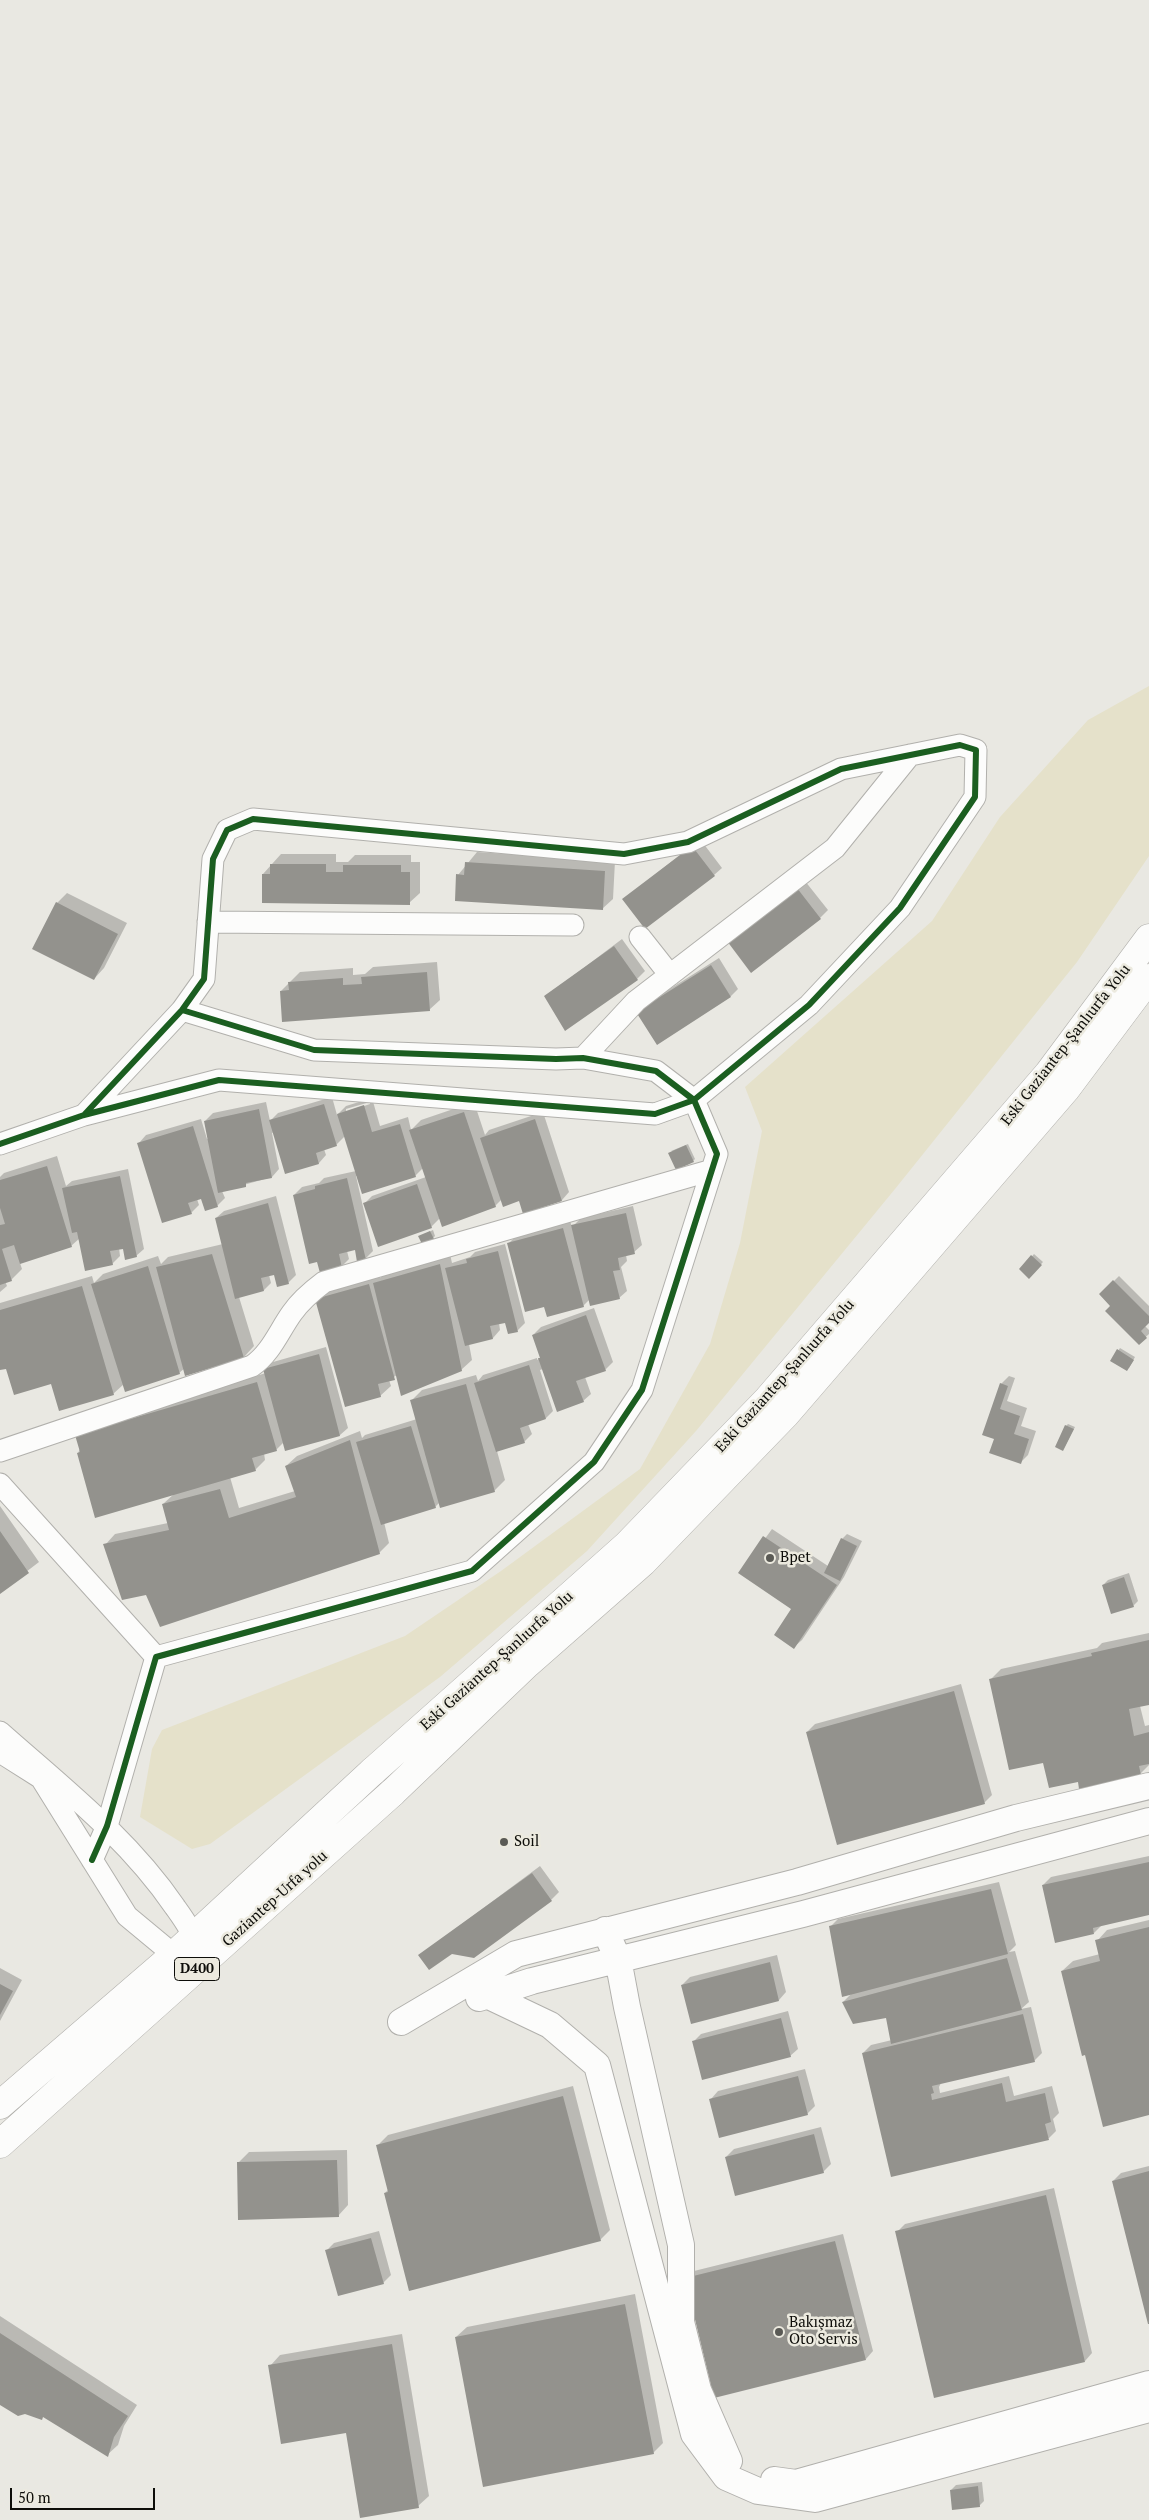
<!DOCTYPE html>
<html>
<head>
<meta charset="utf-8">
<style>
  body { margin:0 }
  #map { position:relative; width:1149px; height:2520px; overflow:hidden; background:#e9e8e2; font-family:"PT Serif",serif }
  canvas { display:block }
  .scale { position:absolute; left:10px; top:2488px; width:145px; height:22px; box-sizing:border-box; border:2px solid #0d0d09; border-top:0; padding-left:6px; font-size:15px; line-height:18px; white-space:nowrap; color:#0d0d09; -webkit-text-stroke:4px #eceadf; paint-order:stroke }
</style>
</head>
<body>
<div id="map">
<canvas width="1149" height="2520"></canvas>
<div class="scale">50 m</div>
</div>
<script>
const context = document.querySelector('canvas').getContext('2d');
context.lineJoin = 'round';
function paint(path, color) { context.fillStyle = color; context.fill(path, 'evenodd'); }
function strokePath(path, color, width, dash) { context.strokeStyle = color; context.lineWidth = width; context.lineCap = dash ? 'butt' : 'round'; context.setLineDash(dash || []); context.stroke(path); }
function write(font, color, halo, rows, align = 'center') {
  context.font = font + ' "PT Serif",serif'; context.lineWidth = 5; context.setLineDash([]); context.textBaseline = 'middle'; context.strokeStyle = halo; context.fillStyle = color; for (const [text, x, y, turn = 0] of rows) {
    context.save(); context.translate(x, y); context.rotate((+turn || 0) * Math.PI / 180); context.textAlign = isNaN(turn) ? turn : align; if (halo) context.strokeText(text, 0, 0); context.fillText(text, 0, 0); context.restore();
  }
}
const green = new Path2D(`
  M1149 686V856L1077 962 895 1189 696 1431 587 1551 440 1677 210 1844 192 1849 140 1817 152 1749 162 1730 405 1636 501 1571 640 1469 710 1344 740 1243 762 1131 745 1087 932 921 1000 817 1088 720Z`);
const shadow = new Path2D(`
  M700 839 722 868 714 875 624 899Z
  M477 852 615 861 613 899 602 909 458 875Z
  M281 854H336V862H348L355 855H411V862H420V893L409 903 263 874Z
  M805 881 828 910 820 918 736 934Z
  M67 893 127 923 104 968 94 979 57 903Z
  M622 939 645 971 637 979 545 997Z
  M719 958 738 989 731 996 646 1004Z
  M437 962 440 1000 429 1010 281 991 300 972 353 968V975L365 974 373 967Z
  M332 1097 337 1115 346 1106 372 1098 380 1126 408 1117 411 1130 421 1120 474 1102 485 1135 489 1130 543 1112 569 1192 562 1200 502 1199 495 1206 440 1218 431 1227 364 1204 372 1196 426 1177 423 1168 415 1176H356L373 1251 365 1259 356 1249 347 1251 349 1259 342 1266 294 1195 302 1187 319 1183 324 1178 356 1171 345 1136 336 1145 324 1149 326 1155 319 1163 286 1172 274 1132 272 1133 279 1169 272 1177 222 1191 225 1198 217 1206 202 1197 197 1199 199 1205 191 1213 139 1143 146 1135 201 1119 207 1139 209 1138 205 1121 213 1113 266 1102 270 1121 278 1113ZM370 1102V1104L346 1112V1109Z
  M688 1144 695 1159 693 1161 671 1151Z
  M57 1156 66 1186 72 1181 128 1169 144 1249 136 1256 124 1247 119 1248 120 1256 112 1264 80 1238 71 1246 20 1263 22 1269 11 1280 5 1281 7 1286 0 1292V1177L4 1173Z
  M276 1196 296 1275 288 1283 275 1273 269 1275 271 1283 264 1290 239 1297 254 1346 244 1357 186 1374 185 1368 179 1373 124 1384 113 1394 52 1383 7 1367 0 1369V1303L92 1276 94 1283 103 1274 158 1256 161 1264 168 1257 223 1244 216 1218 224 1211Z
  M633 1206 642 1245 634 1252 626 1255 627 1261 621 1267 627 1291 619 1298 590 1299 583 1306 545 1305 509 1243 516 1236 570 1221 572 1227 581 1218Z
  M433 1230 435 1236 433 1238 420 1236Z
  M505 1244 525 1323 517 1331 506 1321 499 1323 500 1330 493 1338 469 1344 472 1360 461 1370 397 1375 389 1380 391 1386 380 1396 316 1300 327 1289 379 1275 380 1278 385 1273 450 1254 452 1263 470 1257 475 1252Z
  M1034 1254 1043 1262 1029 1277 1021 1269Z
  M1119 1276 1149 1306V1321L1144 1325 1149 1330V1334L1139 1343 1112 1306 1101 1294Z
  M594 1308 613 1362 605 1370 585 1377 591 1394 583 1401 543 1369 540 1370 553 1411 546 1418 528 1424 532 1434 524 1442 497 1451 505 1480 494 1491 440 1502 435 1507 384 1522 389 1543 379 1553 147 1594 105 1545 115 1534 168 1523 163 1504 174 1494 78 1454 87 1425 266 1373 265 1369 273 1362 326 1347 348 1428 340 1435 284 1442 276 1450 264 1453 265 1460 255 1470 230 1477 239 1508 295 1491 286 1466 297 1456 360 1431 362 1438 365 1435 417 1419 411 1401 422 1390 476 1375 478 1381 483 1375 537 1358V1360L541 1357 533 1335 541 1327Z
  M1120 1348 1135 1357 1129 1368 1112 1360Z
  M1009 1376 1015 1378 1007 1401 1027 1408 1021 1426 1036 1431 1028 1455 1020 1463 995 1439 1001 1384Z
  M1068 1424 1075 1427 1063 1450 1066 1426Z
  M0 1506 39 1562 0 1592Z
  M772 1529 828 1566 842 1539 847 1534 862 1541 844 1577 802 1640 794 1647 793 1608 740 1573Z
  M1129 1573 1138 1601 1133 1606 1103 1585 1108 1580Z
  M1149 1633V1704L1140 1706 1145 1726 1149 1725V1765L1140 1774 1079 1780 1044 1761 991 1679 1001 1669 1097 1648 1102 1643Z
  M961 1684 992 1795 984 1803 807 1732 815 1724Z
  M1149 1856V1914L1102 1925 1094 1933 1043 1885 1051 1877Z
  M540 1866 559 1892 551 1900 474 1956 452 1953 420 1955Z
  M999 1882 1016 1945 1009 1952 1015 1951 1029 2002 1021 2009 1031 2007 1042 2053 1034 2061 941 2083 939 2087 940 2093 1009 2076 1014 2096 1052 2086 1059 2113 1053 2119 1056 2131 1049 2138 892 2176 863 2053 871 2045 892 2040 887 2017 843 2002 852 1993 830 1927 838 1919Z
  M1149 1920V2114L1089 2052 1062 1971 1073 1961 1100 1954 1097 1941 1107 1930Z
  M777 1955 786 1992 779 2000 682 1985 690 1977Z
  M0 1968 22 1980 0 2021Z
  M788 2011 798 2049 790 2056 694 2041 701 2034Z
  M805 2069 815 2106 807 2114 711 2099 718 2091Z
  M573 2086 610 2230 600 2240 385 2193 389 2189 378 2145 388 2135Z
  M821 2127 831 2164 823 2172 726 2157 734 2149Z
  M347 2150 348 2205 338 2216 238 2163 249 2152Z
  M1149 2166V2322L1113 2181 1121 2173Z
  M1054 2188 1092 2353 1085 2361 897 2232 905 2224Z
  M379 2231 391 2275 383 2283 327 2250 334 2243Z
  M843 2234 873 2351 866 2359 686 2279 694 2271Z
  M635 2294 663 2443 653 2453 456 2337 467 2327Z
  M0 2316 137 2405 124 2426 118 2445 107 2455 44 2416 0 2403Z
  M402 2334 429 2496 418 2506 347 2431 270 2366 280 2355Z
  M982 2482 984 2501 979 2506 951 2490 956 2485Z`);
const building = new Path2D(`
  M692 846 715 876 645 929 622 899Z
  M465 862 605 871 603 910 455 901 456 874 464 875Z
  M270 864H326V872H343V865H401V872H410V905L262 903V874H270Z
  M797 888 821 919 751 973 727 941Z
  M56 902 118 934 94 980 32 949Z
  M614 946 638 980 565 1031 544 996Z
  M711 965 731 997 657 1045 636 1012Z
  M427 972 430 1011 282 1022 280 991 289 990 288 982 343 978V985L362 984 361 977Z
  M324 1104 337 1146 316 1153 319 1164 285 1174 269 1120Z
  M364 1105 372 1132 400 1124 416 1177 362 1194 337 1114Z
  M259 1109 272 1178 246 1183V1187L218 1193 204 1121Z
  M464 1112 496 1207 442 1227 409 1130Z
  M535 1119 562 1201 523 1214 519 1201 503 1207 480 1138Z
  M193 1126 218 1207 205 1211 201 1199 188 1203 192 1214 162 1223 137 1143Z
  M686 1145 694 1162 676 1170 668 1153Z
  M47 1166 72 1247 20 1264 14 1245 2 1249 12 1281 0 1285V1225L5 1224 0 1208V1180Z
  M120 1176 137 1257 125 1260 123 1249 110 1251 113 1265 85 1271 77 1232 72 1233 62 1188Z
  M347 1178 366 1260 357 1262 355 1250 339 1254 342 1268 320 1273 317 1262 309 1264 293 1195 315 1189V1186Z
  M417 1184 432 1228 378 1247 363 1203Z
  M268 1203 289 1284 277 1287 274 1275 261 1278 264 1291 235 1299 215 1218Z
  M626 1213 635 1254 618 1258 620 1270 613 1271 620 1299 590 1306 571 1225Z
  M563 1228 584 1307 547 1317 544 1307 525 1312 507 1243Z
  M430 1231 434 1239 422 1244 418 1236Z
  M498 1251 518 1332 508 1334 505 1323 490 1326 493 1339 465 1346 445 1268 467 1263 466 1259Z
  M212 1254 244 1358 185 1376 156 1267Z
  M1031 1255 1042 1265 1029 1279 1019 1269Z
  M440 1264 462 1371 401 1396 373 1283Z
  M148 1266 180 1374 125 1392 91 1284Z
  M1113 1280 1149 1316V1323L1141 1331 1147 1338 1139 1345 1105 1311 1110 1306 1099 1294Z
  M369 1284 395 1380 378 1384 381 1397 345 1407 315 1299Z
  M82 1286 114 1395 59 1411 51 1384 14 1395 6 1369 0 1370V1310Z
  M586 1315 606 1371 576 1381 584 1402 557 1412 538 1358H540L532 1335Z
  M1117 1349 1134 1360 1127 1371 1110 1361Z
  M319 1354 340 1436 285 1451 263 1369Z
  M529 1365 546 1419 520 1428 525 1443 496 1452 474 1383Z
  M257 1382 277 1451 252 1458 256 1471 95 1518 77 1453 80 1452 75 1435Z
  M1000 1383 1008 1386 1000 1409 1020 1416 1014 1434 1029 1439 1021 1464 989 1453 994 1439 982 1435Z
  M466 1384 495 1492 440 1508 410 1400Z
  M1065 1425 1074 1429 1063 1451 1055 1447Z
  M411 1426 436 1508 381 1525 356 1442Z
  M350 1440 380 1554 160 1627 146 1595 122 1600 103 1544 169 1530 162 1504 220 1489 229 1518 296 1497 285 1466Z
  M0 1531 29 1573 0 1594Z
  M763 1536 837 1585 794 1649 774 1635 791 1609 738 1573Z
  M841 1538 857 1546 840 1581 824 1573Z
  M1124 1577 1134 1607 1111 1614 1102 1585Z
  M1149 1640V1705L1129 1709 1134 1736 1149 1732V1764L1139 1766 1141 1775 1079 1789 1078 1782 1049 1788 1043 1763 1009 1770 989 1679 1092 1656 1091 1653Z
  M954 1691 985 1804 837 1845 806 1732Z
  M1149 1862V1915L1093 1928 1094 1934 1055 1943 1042 1885Z
  M532 1873 552 1901 474 1958 452 1954 429 1970 418 1955Z
  M991 1889 1008 1954 842 1997 829 1926Z
  M1149 1927V2115L1103 2127 1085 2055 1082 2056 1061 1971 1100 1961 1095 1940Z
  M1007 1958 1022 2010 891 2044 886 2018 853 2024 842 2002Z
  M770 1962 779 2001 691 2024 681 1985Z
  M0 1984 13 1991 0 2015Z
  M1023 2014 1035 2062 932 2086 934 2093 931 2094 932 2100 1002 2083 1006 2102 1045 2093 1051 2122 1045 2124 1049 2140 891 2177 862 2053Z
  M781 2018 791 2057 702 2080 692 2041Z
  M798 2076 808 2115 719 2138 709 2099Z
  M563 2096 601 2241 409 2291 384 2193 388 2192 376 2145Z
  M814 2134 824 2173 735 2196 725 2157Z
  M337 2160 339 2217 238 2220 237 2162Z
  M1149 2171V2324H1148L1112 2181Z
  M1046 2195 1085 2362 934 2398 895 2231Z
  M371 2238 384 2284 338 2296 325 2250Z
  M835 2241 866 2360 714 2398 685 2278Z
  M625 2304 654 2454 483 2487 455 2337Z
  M0 2333 128 2416 114 2437 108 2457 43 2417 42 2420 25 2414 18 2416 0 2405Z
  M392 2344 419 2508 360 2518 346 2433 281 2444 268 2365Z
  M978 2486 980 2507 952 2510 950 2490Z`);
const minor = new Path2D(`
  M208 922 573 925
  M640 937 670 975
  M583 1058 636 1001 835 848 910 755
  M0 1144 84 1115 219 1080 655 1114 694 1100 809 1005 900 908 975 797 976 750 960 745 841 769 688 842 624 854 253 819 227 830 213 859 204 979 182 1010 84 1115
  M0 1451 252 1366C271 1353 279 1331 292 1313 301 1300 312 1291 324 1282L712 1170
  M0 1484 156 1657
  M0 1732C62 1787 128 1838 175 1907 185 1921 194 1933 196 1950
  M0 1752 41 1778 127 1916 174 1955 187 1962
  M92 1860 107 1826 156 1657 472 1571 594 1462 642 1390 717 1154 694 1100 656 1071 583 1058 556 1059 314 1050 182 1010`);
const tertiary = new Path2D(`
  M605 1930 618 1959 627 2007 681 2245V2322L698 2390 729 2461
  M487 1995 550 2025 597 2065 694 2434 726 2477 758 2491 815 2499 1149 2409
  M479 1998 532 1981 803 1914 1149 1821
  M401 2022 516 1954 797 1882 1016 1818 1149 1786
  M774 2480 796 2483 1149 2384`);
const primary = new Path2D(`
  M373 1771 627 1545 768 1399 1048 1074 1149 938
  M392 1793 527 1664 643 1562 785 1415 1066 1089 1149 978`);
const trunk = new Path2D(`
  M0 2105 174 1955 373 1771
  M0 2144 392 1793`);
const cycleway = new Path2D(`
  M0 1144 84 1115 219 1080 655 1114 694 1100 809 1005 900 908 975 797 976 750 960 745 841 769 688 842 624 854 253 819 227 830 213 859 204 979 182 1010 84 1115
  M92 1860 107 1826 156 1657 472 1571 594 1462 642 1390 717 1154 694 1100 656 1071 583 1058 556 1059 314 1050 182 1010`);
const markers = [
  [770,1558,5,"#5a5a55"],
  [504,1842,5,"#5a5a55"],
  [779,2332,5,"#5a5a55"]
];
const shields = [
  [197,1969,45]
];
const shieldNames = [
  ["D400",197,1969]
];
const streetNames = [
  ["Eski Gaziantep-Şanlıurfa Yolu",1066,1045,-52],
  ["Eski Gaziantep-Şanlıurfa Yolu",785,1376,-48],
  ["Eski Gaziantep-Şanlıurfa Yolu",497,1661,-42],
  ["Gaziantep-Urfa yolu",275,1899,-42]
];
const poiNames = [
  ["Bpet",780,1558],
  ["Soil",514,1842],
  ["Bakışmaz",789,2323],
  ["Oto Servis",789,2340]
];
paint(green, '#e5e1ca');
paint(shadow, '#0003');
paint(building, '#93928d');
strokePath(minor, '#b1b0ac', 23);
strokePath(tertiary, '#b1b0ac', 28);
strokePath(primary, '#b1b0ac', 29);
strokePath(trunk, '#b1b0ac', 29);
strokePath(minor, '#fcfcfb', 21);
strokePath(tertiary, '#fcfcfb', 26);
strokePath(primary, '#fcfcfb', 28);
strokePath(trunk, '#fcfcfb', 28);
strokePath(cycleway, '#1b5e20', 6);
for (const [x, y, r, color] of markers) { const dot = new Path2D(); dot.arc(x, y, r, 0, 2 * Math.PI); context.fillStyle = color; context.fill(dot); strokePath(dot, '#eceadf', 2); }
for (const [x, y, w] of shields) { const box = new Path2D(); box.roundRect(x - w / 2, y - 11.5, w, 23, 4); context.fillStyle = '#eceadf'; context.fill(box); strokePath(box, '#0d0d09', 1); }
write('bold 14px', '#0d0d09', null, shieldNames);
write('15px', '#0d0d09', '#eceadf', streetNames);
write('15px', '#0d0d09', '#eceadf', poiNames, 'left');
</script>
</body>
</html>
